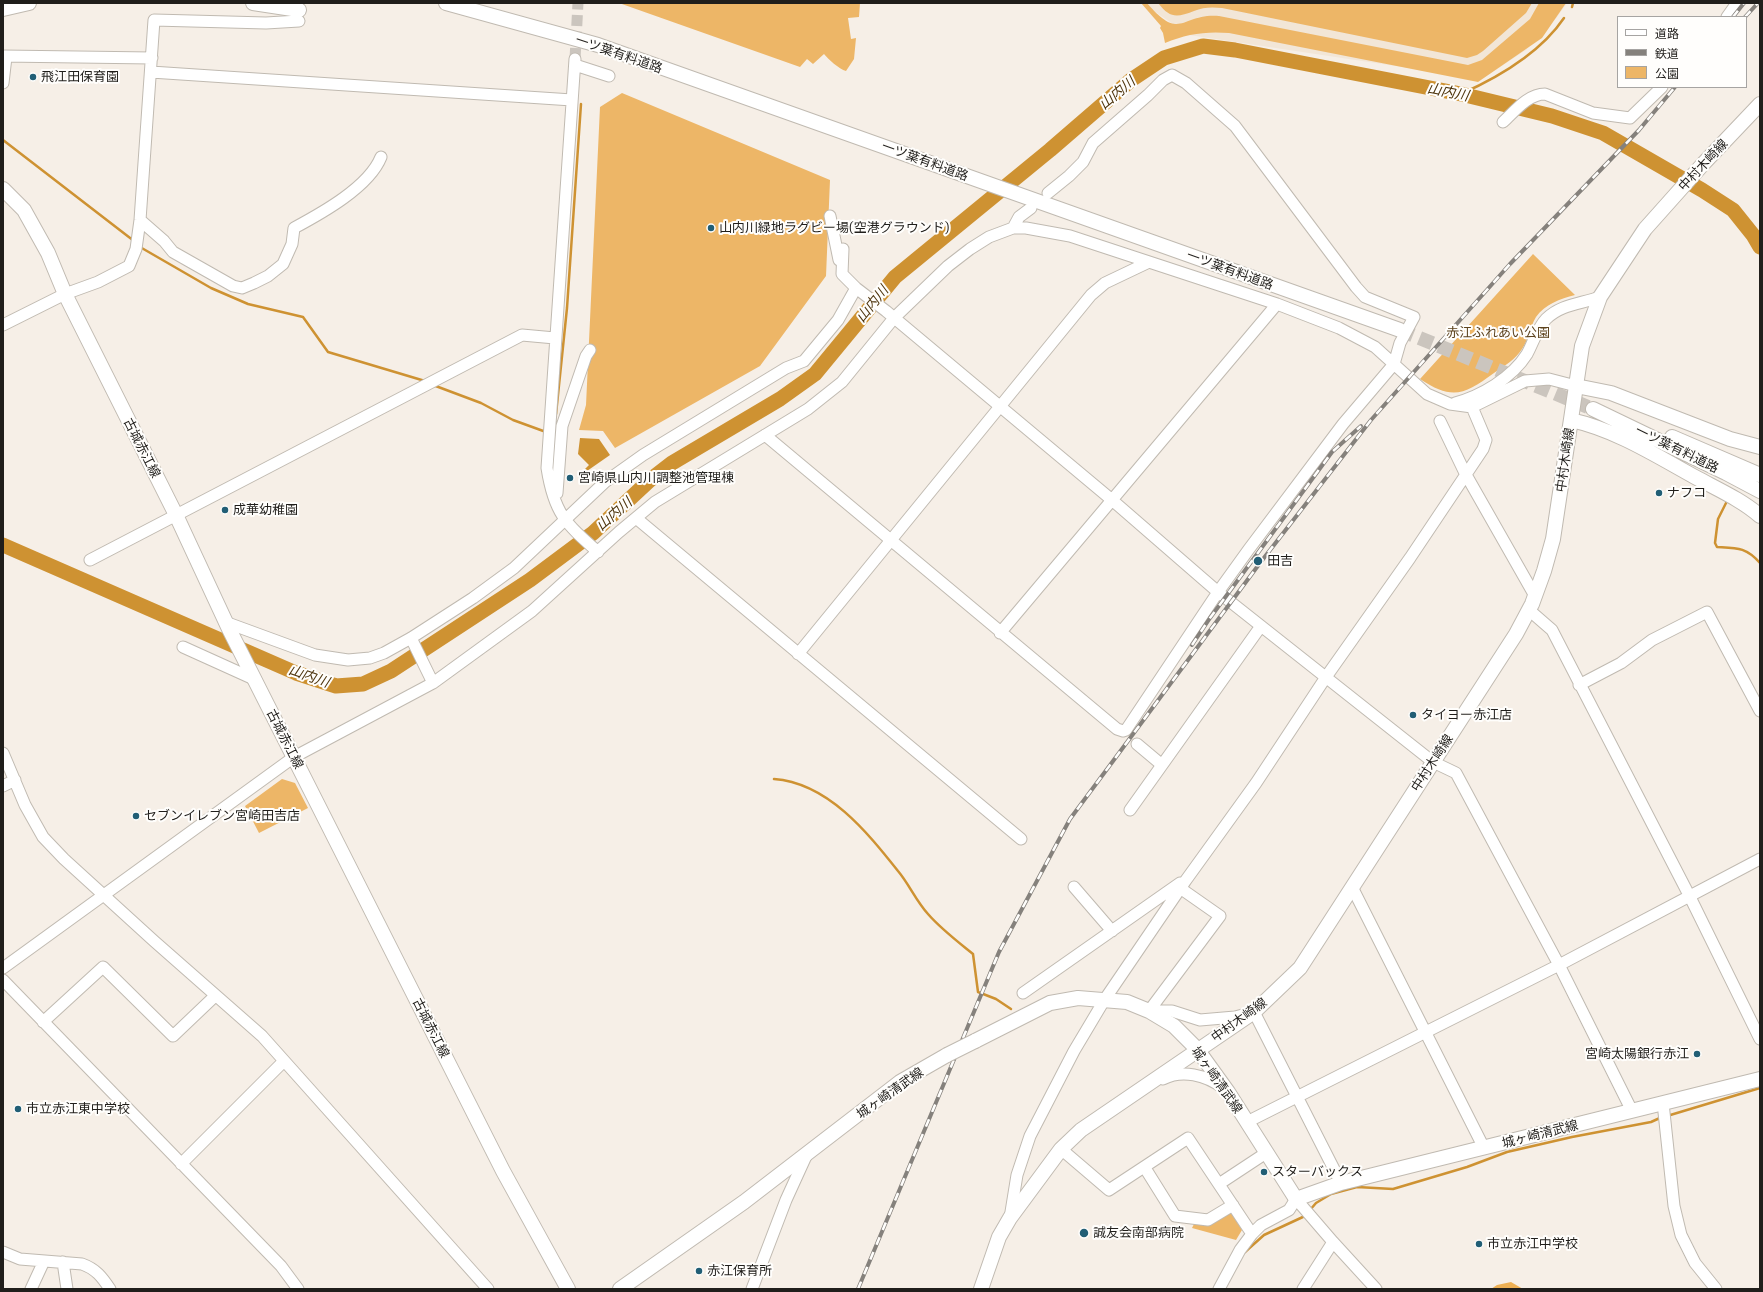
<!DOCTYPE html>
<html>
<head>
<meta charset="utf-8">
<style>
  body { margin:0 }
  #map { position:relative; width:1763px; height:1292px; overflow:hidden; background:#f6efe7; font-family:"Exo 2","Noto Sans JP",sans-serif }
  canvas { display:block }
  .frame { position:absolute; inset:0; border:4px solid #201e1b; pointer-events:none }
  .legend { position:absolute; left:1617px; top:16px; width:130px; height:72px; box-sizing:border-box; background:#fffefc; border:1px solid #a6a4a2; margin:0; padding:5px 7px; list-style:none; font-size:12px; color:#201e1b }
  .legend li { display:flex; align-items:center; gap:8px; height:20px }
  .legend b { width:20px; border:1px solid #a6a4a2 }
</style>
</head>
<body>
<div id="map">
<canvas width="1763" height="1292"></canvas>
<div class="frame"></div>
<ul class="legend">
<li><b style="height:5px;background:#fff"></b>道路</li>
<li><b style="height:5px;background:#85817c"></b>鉄道</li>
<li><b style="height:11px;background:#edb667"></b>公園</li>
</ul>
</div>
<script>
const context = document.querySelector('canvas').getContext('2d');
context.lineJoin = 'round';
function paint(path, color) { context.fillStyle = color; context.fill(path, 'evenodd'); }
function strokePath(path, color, width, dash) { context.strokeStyle = color; context.lineWidth = width; context.lineCap = dash ? 'butt' : 'round'; context.setLineDash(dash || []); context.stroke(path); }
function write(font, color, halo, rows, align = 'center') {
  context.font = font + ' "Exo 2","Noto Sans JP",sans-serif'; context.lineWidth = 4; context.setLineDash([]); context.textBaseline = 'middle'; context.strokeStyle = halo; context.fillStyle = color; for (const [text, x, y, turn = 0] of rows) {
    context.save(); context.translate(x, y); context.rotate((+turn || 0) * Math.PI / 180); context.textAlign = isNaN(turn) ? turn : align; if (halo) context.strokeText(text, 0, 0); context.fillText(text, 0, 0); context.restore();
  }
}
const built = new Path2D(`
  M1142 3H1567L1557 17 1526 50 1482 79 1189 35Z`);
const green = new Path2D(`
  M619 3H860L859 17 848 18 851 39 856 38 854 59 846 71C839 69 828 59 824 54L813 64 807 59 800 67Z
  M1141 3H1147C1181 43 1181 13 1219 16L1468 65 1482 60 1530 19 1539 3H1566L1542 38 1478 82 1229 33C1206 31 1186 34 1165 43L1163 33 1160 28 1161 26Z
  M1158 3H1532L1526 13 1483 51 1477 55 1467 58 1222 8C1212 7 1203 7 1194 11 1176 18 1170 18 1158 3Z
  M622 93 830 180 826 276 760 366 615 448 603 431 579 430 586 405 600 107Z
  M1533 254 1575 295C1560 299 1545 304 1536 317 1530 327 1529 339 1522 349 1516 359 1504 366 1494 373 1465 394 1453 401 1420 379Z
  M282 779 295 783 308 808 259 833 245 806Z
  M1228 1213 1232 1214 1242 1230 1236 1240 1192 1228 1194 1224Z`);
const forest = new Path2D(`
  M1511 1282 1523 1289H1491L1497 1285Z`);
const water = new Path2D(`
  M580 438 599 439 610 455 587 471 585 469 589 465 578 454Z`);
const stream = new Path2D(`
  M1572 7 1573 3
  M1461 94C1499 77 1541 52 1564 18
  M3 140 134 241
  M140 247 211 288 248 304 303 317 328 352 425 381
  M433 385 481 403 513 420 546 432
  M556 414 567 308 581 104
  M1727 501 1718 519 1715 543 1717 547C1737 548 1746 547 1760 563
  M774 779C828 783 867 832 898 871 909 884 916 901 928 914 941 929 957 941 973 954L978 992 996 999 1011 1009
  M1667 1116 1760 1088
  M1310 1210 1316 1203 1331 1194 1357 1187 1393 1189 1467 1167 1507 1152 1572 1137 1651 1122 1662 1117
  M1245 1252 1264 1235 1305 1216`);
const river = new Path2D(`
  M3 545 296 673 336 686 363 684 391 671 530 580 593 533 650 480 672 463 780 399 815 374 895 277 1050 150 1131 80 1164 58 1203 46 1235 50 1461 94 1552 116 1603 133 1702 190 1733 210 1753 235 1760 247`);
const minorTunnel = new Path2D(`
  M575 59 578 3`);
const majorTunnel = new Path2D(`
  M1400 330 1593 409`);
const minor = new Path2D(`
  M1727 17 1737 3
  M3 56 152 58
  M575 59 547 468C554 513 565 523 598 552
  M575 65 609 76
  M151 72 572 100
  M3 83 6 57
  M1503 122C1515 111 1528 94 1545 94L1593 113 1630 118 1662 87
  M830 216 839 260
  M140 220 164 241 173 252 233 286 242 288 254 283 268 276 283 264 292 244 294 228C322 213 369 187 381 157
  M1013 228 1019 217 1031 208
  M843 249 842 274 856 288 886 311 1112 500 1218 592 1433 762 1456 773 1559 965 1632 1111
  M3 325 65 294 98 282 129 266 136 249 140 220 154 20 266 23 299 21
  M1455 403C1481 396 1512 378 1527 354 1533 343 1538 327 1546 319 1561 304 1581 304 1600 297
  M1440 421 1465 473 1535 596
  M765 435 1117 729 1123 731 1126 730 1218 592 1249 549 1343 424 1394 364 1400 343 1414 317 1365 297 1356 287 1235 126 1186 83 1172 75 1163 80 1148 95 1093 143 1083 162 1069 176 1048 193
  M553 494 557 493 562 426 586 356 590 350
  M636 518 1021 839
  M90 560 522 335 555 338
  M1529 610 1552 630 1690 897 1760 1039
  M225 622 315 655 348 660 370 658 384 653 411 638 473 598 514 568 605 482 643 455 786 368 804 361 838 320 856 288
  M1000 633 1277 304
  M411 638 433 683
  M183 647 256 680
  M798 654 1091 295 1105 283 1147 263
  M1579 685 1621 663 1652 640 1707 612 1760 711
  M1137 744 1162 765
  M3 753 25 805 43 837 64 859 154 941 262 1036 488 1289
  M3 786 15 780
  M1130 810 1261 626
  M1074 887 1112 931
  M1353 889 1484 1148
  M3 968 294 757 433 683 532 611 619 532 655 502 808 409 842 382 894 318 948 266 970 249 989 237 1013 228H1026L1070 236 1277 304 1339 328 1375 347 1427 394 1450 404 1472 407 1525 381 1549 379 1576 386
  M3 980 281 1266 298 1289
  M1023 993 1180 883
  M1149 1011H1172L1200 1020 1235 1017 1254 1012 1341 1183
  M1149 1011 1220 916 1180 888
  M43 1022 103 967 173 1036 215 996
  M1163 1079C1182 1069 1206 1075 1223 1088
  M1663 1103 1674 1206 1681 1235 1695 1263 1716 1289
  M1247 1122 1559 965 1760 859
  M1061 1149 1109 1190 1188 1138 1252 1234
  M181 1164 284 1061
  M1145 1168 1175 1216 1208 1220 1233 1205
  M1219 1184 1266 1153
  M1010 1218 1017 1175 1030 1136 1074 1051 1105 999 1186 880 1256 783 1326 677 1410 558 1483 449 1486 440 1472 407
  M3 1252 20 1259 82 1264C96 1269 102 1277 110 1289
  M63 1262 67 1289
  M31 1289 44 1261
  M752 1289 786 1200 807 1154
  M1219 1289 1240 1250 1252 1234 1261 1225 1289 1210 1296 1199 1333 1242 1376 1289
  M1303 1289 1333 1242`);
const major = new Path2D(`
  M253 3 299 10
  M446 3 598 45 1400 330
  M3 9 29 3
  M3 189 24 210 48 253 65 294 176 515 229 629 503 1171 568 1289
  M1576 386 1611 393 1730 439 1760 447
  M1593 409 1726 473 1760 491
  M1571 420C1616 430 1655 455 1695 477 1717 489 1742 500 1760 516
  M1672 437 1760 475
  M975 1041 1050 1003 1078 998 1127 1002 1149 1011 1174 1026 1197 1049 1228 1092 1296 1199 1341 1183 1760 1079
  M620 1289 744 1202 900 1082 947 1055
  M981 1289 999 1237 1010 1218 1061 1149 1081 1130 1254 1012 1300 968 1516 634 1532 604 1544 571 1553 539 1582 346 1600 297 1645 229 1703 164 1760 104`);
const rail = new Path2D(`
  M1733 17 1744 3
  M1745 17 1758 3
  M1192 645 1210 618 1332 452 1361 426
  M858 1289 999 952 1070 819 1260 563 1371 420 1510 264 1639 130 1675 87`);
const majorBridge = new Path2D(`
  M947 1055 975 1041`);
const markers = [
  [33,77,4,"#215e75"],
  [711,228,4,"#215e75"],
  [570,478,4,"#215e75"],
  [1659,493,4,"#215e75"],
  [225,510,4,"#215e75"],
  [1258,561,5,"#215e75"],
  [1413,715,4,"#215e75"],
  [136,816,4,"#215e75"],
  [1697,1054,4,"#215e75"],
  [18,1109,4,"#215e75"],
  [1264,1172,4,"#215e75"],
  [1084,1233,5,"#215e75"],
  [1479,1244,4,"#215e75"],
  [699,1271,4,"#215e75"]
];
const streetNames = [
  ["一ツ葉有料道路",619,54,19],
  ["一ツ葉有料道路",925,161,20],
  ["中村木崎線",1703,165,-47],
  ["一ツ葉有料道路",1230,270,20],
  ["古城赤江線",142,448,63],
  ["一ツ葉有料道路",1677,449,26],
  ["中村木崎線",1565,460,-82],
  ["古城赤江線",285,739,63],
  ["中村木崎線",1432,763,-57],
  ["中村木崎線",1239,1020,-36],
  ["古城赤江線",431,1028,63],
  ["城ヶ崎清武線",1217,1080,55],
  ["城ヶ崎清武線",890,1093,-35],
  ["城ヶ崎清武線",1540,1134,-14]
];
const poiNames = [
  ["飛江田保育園",41,77],
  ["山内川緑地ラグビー場(空港グラウンド)",719,228],
  ["宮崎県山内川調整池管理棟",578,478],
  ["ナフコ",1667,493],
  ["成華幼稚園",233,510],
  ["田吉",1267,561],
  ["タイヨー赤江店",1421,715],
  ["セブンイレブン宮崎田吉店",144,816],
  ["宮崎太陽銀行赤江",1689,1054,"right"],
  ["市立赤江東中学校",26,1109],
  ["スターバックス",1272,1172],
  ["誠友会南部病院",1093,1233],
  ["市立赤江中学校",1487,1244],
  ["赤江保育所",707,1271]
];
const parkNames = [
  ["赤江ふれあい公園",1498,333]
];
const waterNames = [
  ["山内川",1448,92,11],
  ["山内川",1117,93,-40],
  ["山内川",872,304,-51],
  ["山内川",614,514,-41],
  ["山内川",309,676,19]
];
paint(built, '#f2e6d7');
paint(green, '#edb667');
paint(forest, '#edb054');
paint(water, '#ce9232');
strokePath(stream, '#ce9232', 2.5);
strokePath(river, '#ce9232', 15);
strokePath(minorTunnel, '#cbc5be', 11, [11, 5.5]);
strokePath(majorTunnel, '#cbc5be', 14, [14, 7]);
strokePath(minor, '#c0bab1', 13);
strokePath(major, '#c0bab1', 16);
strokePath(minor, '#fff', 11);
strokePath(major, '#fff', 14);
strokePath(rail, '#85817c', 4);
strokePath(rail, '#fffefc', 2.5, [8]);
strokePath(majorBridge, '#c0bab1', 16, []);
strokePath(majorBridge, '#fff', 14);
for (const [x, y, r, color] of markers) { const dot = new Path2D(); dot.arc(x, y, r, 0, 2 * Math.PI); context.fillStyle = color; context.fill(dot); strokePath(dot, '#fffefc', 1.5); }
write('13px', '#201e1b', '#fffefc', streetNames);
write('13px', '#201e1b', '#fffefc', poiNames, 'left');
write('13px', '#5d431e', '#fffefc', parkNames);
write('italic 14px', '#4e350e', '#fffefc', waterNames);
</script>
</body>
</html>
